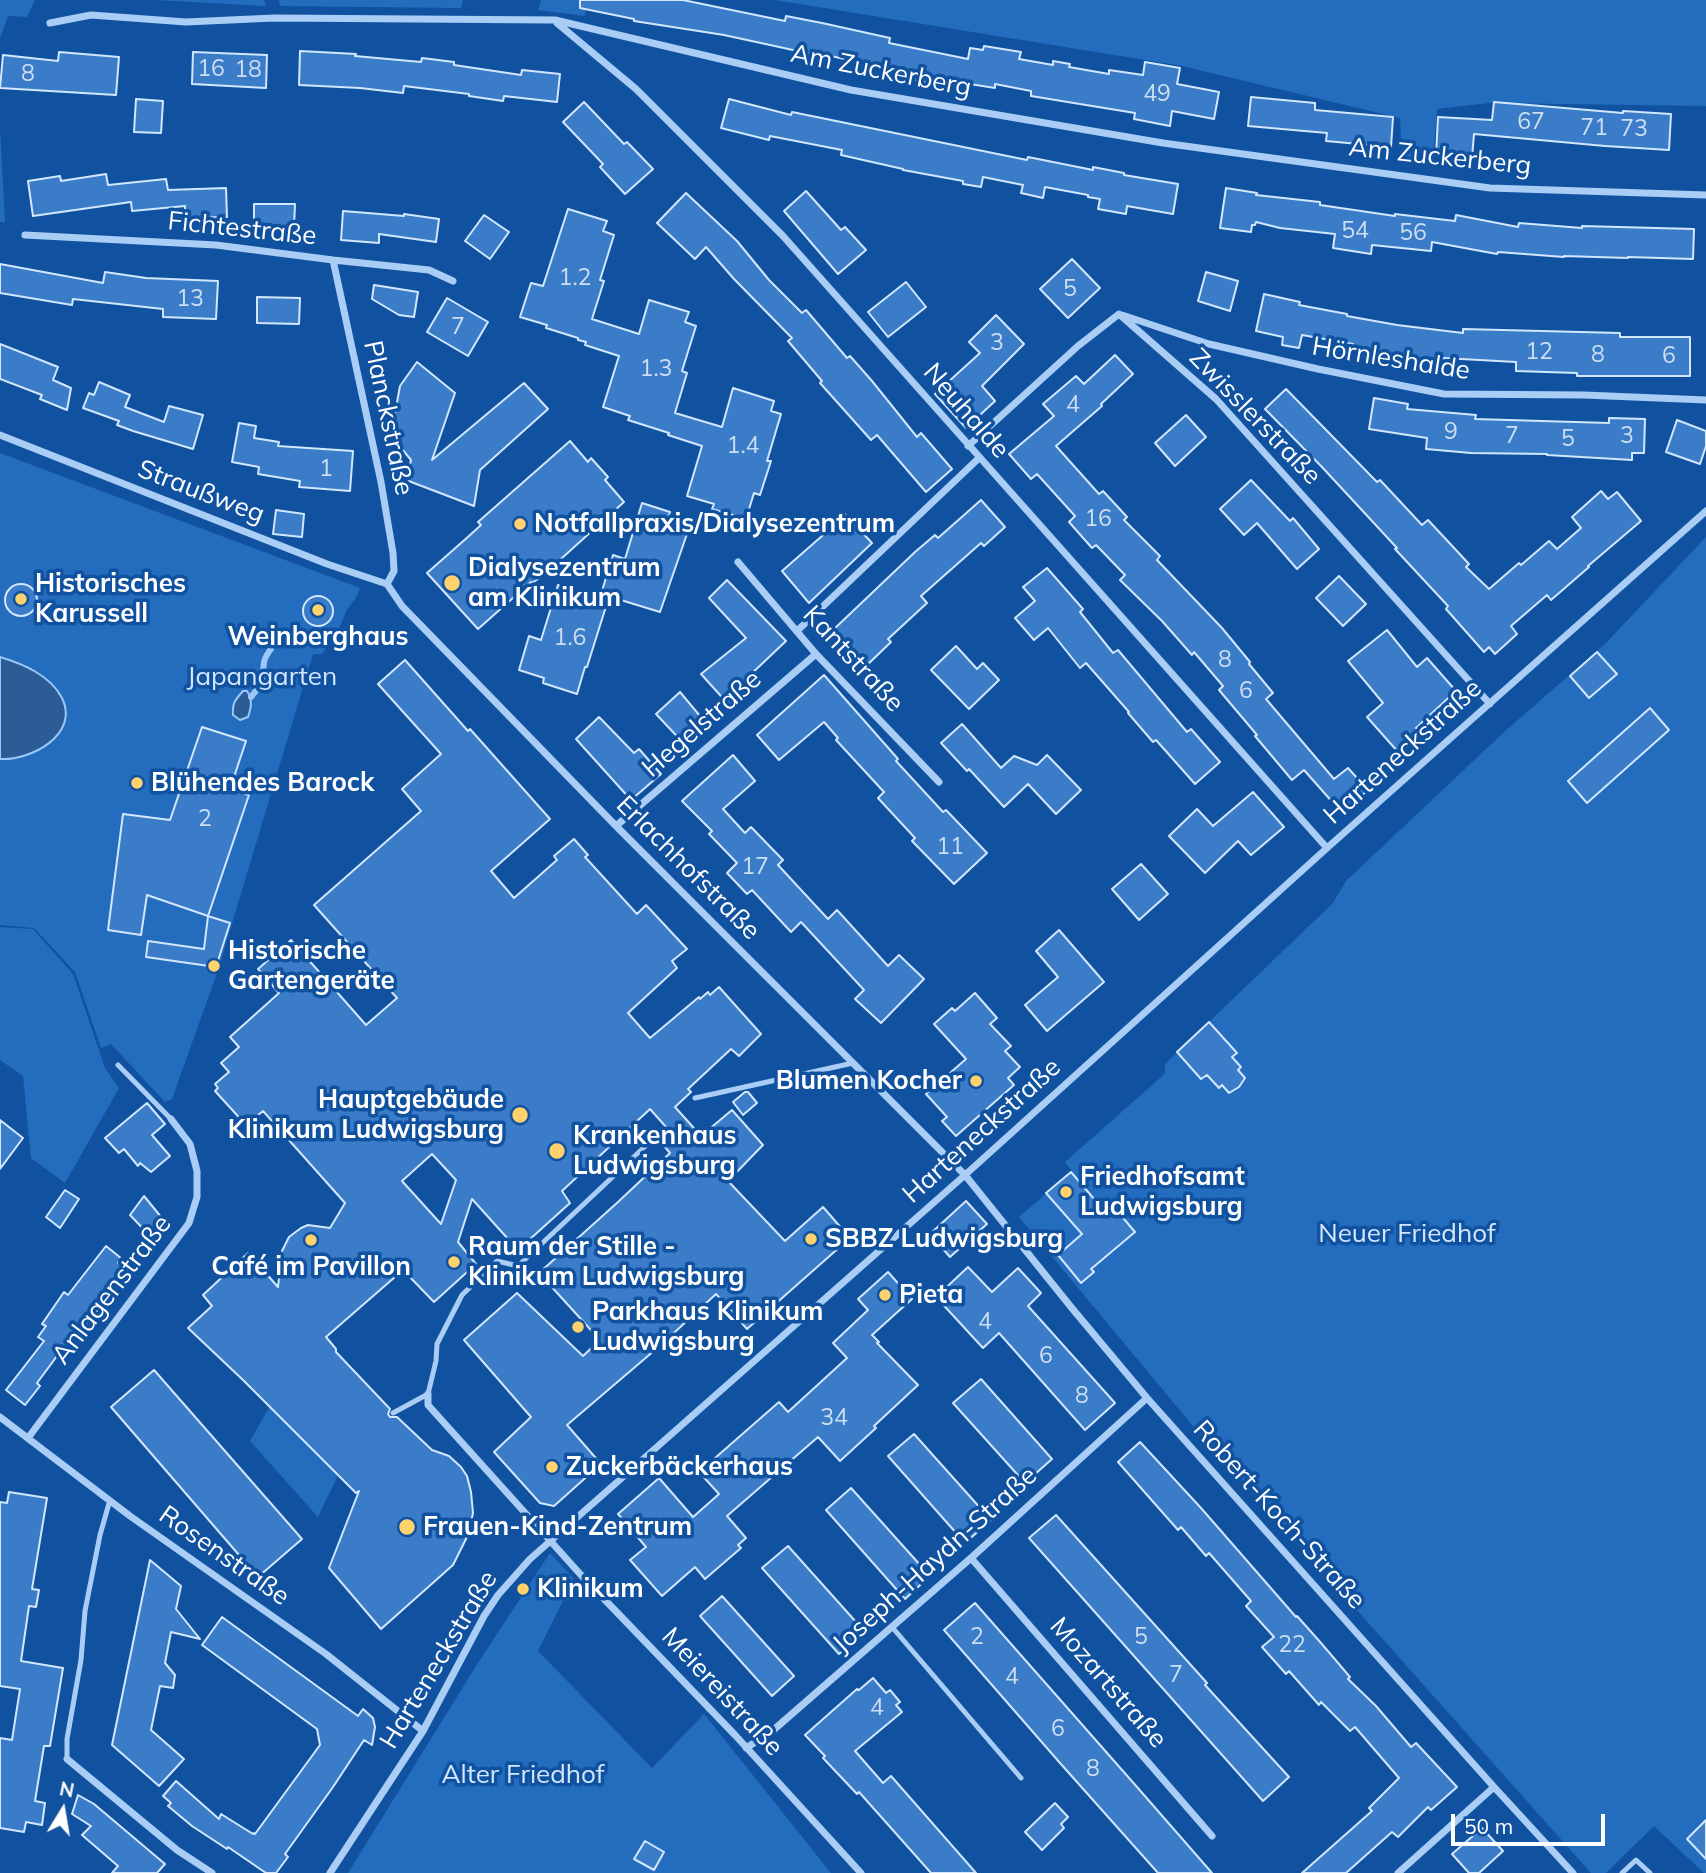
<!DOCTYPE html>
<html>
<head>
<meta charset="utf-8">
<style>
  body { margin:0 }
  #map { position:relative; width:1706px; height:1873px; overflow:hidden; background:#1152a0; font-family:Mulish,sans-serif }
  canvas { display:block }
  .north { position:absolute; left:28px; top:1775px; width:70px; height:70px; -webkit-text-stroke:5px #1152a0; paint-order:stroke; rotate:11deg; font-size:19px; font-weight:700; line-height:28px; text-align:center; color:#fff }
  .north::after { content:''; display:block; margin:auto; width:24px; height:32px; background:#fff; clip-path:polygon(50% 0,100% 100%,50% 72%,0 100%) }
  .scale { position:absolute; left:1451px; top:1814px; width:154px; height:32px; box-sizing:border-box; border:4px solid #fff; border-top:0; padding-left:9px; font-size:21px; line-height:24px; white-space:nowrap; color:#fff; -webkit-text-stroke:5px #1152a0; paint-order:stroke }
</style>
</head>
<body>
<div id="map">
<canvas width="1706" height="1873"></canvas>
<div class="north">N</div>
<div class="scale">50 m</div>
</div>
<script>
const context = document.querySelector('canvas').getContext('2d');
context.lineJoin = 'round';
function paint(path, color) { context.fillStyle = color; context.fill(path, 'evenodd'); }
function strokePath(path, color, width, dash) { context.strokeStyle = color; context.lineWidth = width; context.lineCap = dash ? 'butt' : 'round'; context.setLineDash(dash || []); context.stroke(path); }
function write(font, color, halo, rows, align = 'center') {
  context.font = font + ' Mulish,sans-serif'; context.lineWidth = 7; context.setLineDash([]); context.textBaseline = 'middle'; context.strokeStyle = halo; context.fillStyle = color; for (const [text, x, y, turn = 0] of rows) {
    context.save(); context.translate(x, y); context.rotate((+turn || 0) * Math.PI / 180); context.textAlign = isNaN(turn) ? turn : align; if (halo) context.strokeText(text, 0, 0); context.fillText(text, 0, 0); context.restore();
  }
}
const green = new Path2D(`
  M0 0H35L27 17 8 16 0 38Z
  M156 0H264L266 6Z
  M279 0H463L461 8 280 6Z
  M541 0H587L585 16 538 10Z
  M775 0H1706V106L1490 103 1437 109 1433 161 1402 156 1400 118 1182 66Z
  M0 126V129L5 222H0Z
  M0 453 360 588 356 598 347 609 339 629 322 654H313L218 970 172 1099 165 1102 111 1044 101 1048 75 972 34 928 0 925Z
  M1706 537V1873H1704L1654 1826 1606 1873H1591L1193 1426 1019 1217 1072 1171 1065 1162 1159 1079 1165 1073V1064L1333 903 1346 881 1503 733 1605 644Z
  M0 927 33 929 73 974 105 1068 119 1088 65 1183 31 1158 23 1076 0 1060Z
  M270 1406 338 1475 318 1517 250 1441Z
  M550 1553 574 1579 538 1651 652 1768 704 1714 831 1873H348L476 1666Z`);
const water = new Path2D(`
  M0 657C23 664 50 675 62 698 80 735 30 761 0 759Z
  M243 691H247C253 700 251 708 248 717L240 720 233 715C232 703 235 700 243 691Z`);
const stream = new Path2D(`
  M251 697C256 691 262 684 263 676 264 663 262 661 271 649`);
const building = new Path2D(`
  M580 0H683L785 21 786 16 822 23 890 38 889 43 968 59 970 48 983 50 984 46 1021 52 1019 59 1053 65V61L1070 64 1069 67 1109 74V70L1143 75 1145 62 1180 68 1177 84 1219 92 1214 119 1172 111 1170 126 1134 119 1135 113 1031 96V91L995 84V88L951 81 950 87 899 77 900 71 817 53 816 55 724 35 634 21V19L580 8Z
  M300 51 356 54 355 56 421 62 422 58 454 62V65L521 75 522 70 560 74 557 102 504 96 503 101 469 96V94L404 86 403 93 360 88 299 85Z
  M59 52 119 57 116 95 0 88 3 55 58 61Z
  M193 52 267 55 266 88 192 84Z
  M1251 97 1315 103V110L1393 117 1391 147 1326 141 1327 133 1248 126Z
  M136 99 163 101 161 133 134 132Z
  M729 99 791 115 792 112 1027 160 1028 157 1093 170V167L1124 173V175L1178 184 1173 214 1127 206 1126 214 1098 209 1100 199 1088 197V195L1045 187 1043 198 1021 193 1023 185 983 177 981 187 963 184V181L903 170V169L841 155 842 150 770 136 769 140 721 128Z
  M584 102 624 144 627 142 653 169 625 194 600 167 603 164 563 122Z
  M1494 102 1623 113V111L1671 114 1669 150 1605 146 1474 134 1472 158 1436 155 1438 117 1492 120Z
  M106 174 108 185 166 179 168 190 226 188 227 217 185 218V206L132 211 131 202 33 216 28 181 60 176 61 181Z
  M1226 188 1257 193 1256 195 1320 202V205L1395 216V214L1455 221 1456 215 1518 227 1519 223 1582 228V226L1694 229 1693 259 1628 257V258L1564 256V257L1498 252 1497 254 1432 242 1431 251 1372 245 1371 254 1333 248 1335 234 1280 228 1256 222 1255 225H1252L1251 232 1220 228Z
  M806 191 841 230 845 227 866 250 838 274 784 211Z
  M686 193 737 241 769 280 802 313 806 310 847 358 850 356 872 381 917 437 921 433 952 469 926 492 877 435 871 440 820 383 822 381 788 341 792 338 734 279 706 247 695 259 657 223Z
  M254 204H295L294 227 254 226Z
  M568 209 607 221 603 231 614 235 600 280 604 281 592 319 639 334 649 300 689 312 685 322 696 326 682 371 687 373 675 413 722 427 733 388 774 401 771 411 781 414 767 461H771L760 495 754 493 746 519 712 509 714 504 687 496 702 446 668 435 669 433 628 420 630 416 603 407 619 356 585 345 586 342 578 340V338L546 328 547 325 520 317 531 283 543 286Z
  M343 211 404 216V214L439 219 436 242 379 234V243L341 240Z
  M484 215 509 232 490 259 465 241Z
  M1072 259 1100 288 1068 318 1040 289Z
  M0 264 103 283 105 272 146 278 218 281 216 319 163 317V309L73 299 72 305 0 293Z
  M1206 272 1238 281 1230 311 1198 301Z
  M906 282 926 307 888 337 868 312Z
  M374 285 418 292 414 317 399 315 372 299Z
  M1264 294 1300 302 1299 305 1347 314V316L1397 325 1463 333V329L1620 333V337H1690V376H1577V373L1516 371V362L1443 358 1442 363 1352 349 1353 344 1302 335 1299 348 1282 345 1283 337 1256 331Z
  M257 297 300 298 299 324 257 323Z
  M447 298 488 322 468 356 427 332Z
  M996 315 1024 344 982 386 995 401 966 428 935 394 980 353 969 342Z
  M0 344 58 367 53 380 71 388 67 410 40 399 42 395 0 379Z
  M1115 355 1133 374 1101 404 1102 406 1056 446 1099 494 1103 491 1127 517 1124 520 1160 556 1157 560 1222 628 1250 662 1249 664 1273 693 1266 699 1334 779 1348 768 1368 790 1342 813 1304 770 1292 780 1255 736 1257 735 1219 690 1223 686 1194 652 1192 655 1162 621 1120 580 1125 575 1096 545 1092 548 1069 522 1075 516 1037 474 1031 479 1009 454 1054 416 1043 404 1076 376 1084 384Z
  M417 362 455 393 432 460 524 383 548 409 480 470 474 506 406 480 411 460 397 443 395 413 400 386Z
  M99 382 130 395 125 407 164 422 169 406 203 415 193 449 133 431 117 425 119 421 83 408 89 393 94 395Z
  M1286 389 1377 482 1380 480 1422 525 1428 520 1469 564 1466 567 1489 589 1519 563 1521 565 1549 541 1557 549 1581 528 1572 517 1601 491 1608 499 1617 492 1641 521 1588 566 1589 567 1551 600 1547 595 1511 626 1517 634 1495 654 1489 647 1484 652 1446 609 1448 606 1395 549 1397 548 1321 466 1265 409Z
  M1374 398 1408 404 1407 409 1476 415 1475 419 1609 423V418L1645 419 1644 453H1632V460L1547 455V454L1471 453 1426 449 1427 438 1369 429Z
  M1186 415 1206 437 1175 466 1155 443Z
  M1677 420 1706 431V446L1700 464 1666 452Z
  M239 423 256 426 254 438 279 442 278 446 353 451 350 491 299 487 300 481 258 474 259 467 232 462Z
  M570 441 588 462 591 458 608 477 605 480 624 502 541 577 532 583 531 582 478 629 427 573 469 536 481 525 478 522Z
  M1251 480 1290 521 1293 518 1319 549 1297 569 1257 523 1244 535 1220 509Z
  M981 500 1005 527 984 546 981 543 921 596 927 603 888 639 891 642 865 667 832 631 915 552 935 535 938 538Z
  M642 503 670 512 666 524 688 531 660 612 601 594 613 555 625 559Z
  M276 510 304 514 302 537 273 534Z
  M844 513 872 543 809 603 782 571 822 536Z
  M1047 568 1083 609 1080 612 1113 653 1118 650 1187 732 1191 729 1220 762 1195 784 1156 740 1153 742 1128 713 1129 712 1086 663 1080 668 1048 628 1034 640 1015 618 1035 601 1023 587Z
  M1339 576 1366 604 1343 626 1316 598Z
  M727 580 786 641 747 678 753 686 729 705 701 674 746 638 709 598Z
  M5 600a16 16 0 1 1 32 0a16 16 0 1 1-32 0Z
  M558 585 608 600 587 667H585L577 694 543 683 544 678 519 670 529 636 541 640Z
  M303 611a15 15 0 1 1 30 0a15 15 0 1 1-30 0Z
  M1387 630 1417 667 1427 658 1456 691 1416 728 1420 733 1398 752 1367 717 1383 703 1348 661Z
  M956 646 977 669 983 663 999 680 969 709 931 670Z
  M1597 652 1617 674 1589 698 1570 676Z
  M405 660 468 731 470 729 550 819 491 871 514 898 557 860 554 856 574 839 588 855 585 857 637 914 646 905 687 949 672 961 677 968 628 1013 650 1038 699 997 700 999 708 992 710 995 719 987 761 1034 739 1056 731 1049 688 1089 691 1092 675 1107 701 1136 732 1110 763 1145 728 1181 785 1241 823 1207 850 1238 747 1329 716 1294 662 1344 567 1425 601 1464 554 1506 540 1503 494 1452 531 1417 464 1340 517 1293 583 1356 600 1340 539 1273 618 1202 670 1153 664 1146 674 1136 650 1109 562 1191 570 1203 518 1250 472 1199 458 1242 476 1264 434 1302 403 1270 326 1337 336 1349V1352L390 1409 388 1414 390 1417H397L432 1450 449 1456 461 1467 467 1476 471 1492 473 1513 469 1533 453 1565 381 1629 329 1568 359 1491 356 1493 243 1380 188 1328 212 1306 203 1295 248 1253 278 1287 282 1251 289 1237 301 1228 308 1225 330 1228 345 1203 263 1111 246 1125 215 1091 218 1088 215 1084 229 1072 221 1063 239 1047 230 1037 279 993 258 969 291 940 366 1025 397 998 314 905 421 811 402 789 441 754 378 684ZM432 1154 456 1180 441 1224 402 1181Z
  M824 675 898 759 896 761 943 812 946 810 987 853 954 884 912 841 915 838 878 798 884 792 836 740 838 738 824 722 779 760 757 735Z
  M680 692 710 728 688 748 656 714Z
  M1650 708 1669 730 1587 803 1568 781Z
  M599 717 634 753 639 749 661 774 631 800 576 739Z
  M962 724 1001 768 1014 756 1037 765 1047 755 1081 790 1056 814 1028 784 1004 807 969 769 967 771 941 743Z
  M202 727 246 741 230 789 249 795 208 916 147 895 141 935 108 930 123 814 170 820Z
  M733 755 755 781 723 809 745 833 751 827 783 860 778 865 828 919 837 910 888 966 899 955 924 979 881 1023 855 999 864 990 801 922 791 932 752 890 747 894 727 873 737 863 709 834 712 831 682 801Z
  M1253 792 1284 827 1251 855 1238 841 1205 873 1169 836 1197 809 1213 826Z
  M1141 864 1168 894 1139 920 1112 889Z
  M208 916 230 923 216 967 146 957 148 941 204 949Z
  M1059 930 1104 982 1047 1031 1025 1005 1058 977 1036 951Z
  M975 993 997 1018 990 1024 1011 1046 1005 1051 1020 1067 1008 1078 1014 1085 956 1136 942 1121 947 1117 926 1094 966 1059 934 1024 952 1008 955 1011Z
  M1209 1022 1237 1053 1232 1057 1241 1067 1238 1070 1245 1078 1239 1087 1229 1093 1222 1085 1219 1088 1207 1075 1201 1079 1177 1052Z
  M745 1092H748L757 1103 743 1115 733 1102Z
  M147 1103 165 1124 152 1135 170 1156 151 1172 140 1163 138 1166 124 1149 119 1153 105 1138Z
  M0 1120 23 1138 0 1169Z
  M1071 1172 1106 1213 1113 1206 1135 1232 1091 1269 1094 1272 1081 1283 1058 1255 1082 1234 1046 1193Z
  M65 1190 79 1199 60 1228 46 1217Z
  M144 1196 166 1223 150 1236 130 1215Z
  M966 1201 987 1224 950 1257 930 1234Z
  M106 1246 122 1259 118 1263 129 1271 96 1312 95 1311 64 1355 60 1352 37 1383 40 1386 25 1405 6 1390 44 1341 38 1337 46 1326 42 1324 64 1292 68 1295Z
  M968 1267 992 1292 1018 1268 1041 1293 1028 1306 1115 1403 1085 1430 999 1333 983 1348 936 1297Z
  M888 1272 912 1299 872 1335 879 1342 877 1343 918 1385 874 1426 876 1428 840 1461 818 1437 727 1516 746 1538 738 1545 741 1548 705 1579 695 1567 662 1596 630 1560 646 1547 618 1514 659 1478 693 1517 719 1494 699 1472 779 1402 788 1412 847 1358 833 1343 868 1310 858 1299Z
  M154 1370 302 1539 258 1577 111 1407Z
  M981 1379 1052 1459 1025 1483 953 1403Z
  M914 1434 991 1520 965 1543 888 1456Z
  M1140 1442 1201 1508 1296 1617 1297 1616 1321 1643 1350 1677 1348 1679 1376 1706 1411 1747 1416 1743 1457 1787 1431 1810 1428 1807 1398 1837 1392 1832 1346 1873H1302L1372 1811 1369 1808 1399 1778 1355 1727 1350 1731 1321 1702 1319 1705 1289 1671 1286 1674 1262 1647 1274 1637 1246 1606 1251 1601 1209 1553 1206 1556 1181 1527 1178 1530 1118 1462Z
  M851 1488 930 1576 905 1599 826 1510Z
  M9 1492 47 1498 32 1589 39 1590 36 1607 29 1606 21 1661 63 1668 50 1746H44L35 1801 45 1803 42 1825 26 1822 24 1832 0 1828V1738L12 1740 20 1689 0 1686V1502L7 1503Z
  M1056 1515 1207 1683 1205 1685 1289 1777 1263 1801 1029 1538Z
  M788 1546 865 1632 839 1654 762 1568Z
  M150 1560 181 1586 176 1609 200 1639 171 1632 165 1663 175 1675 173 1688 160 1686 151 1730 184 1759 159 1786 112 1745Z
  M722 1596 794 1676 772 1696 700 1616Z
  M975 1603 1137 1787 1212 1873H1158L1060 1763 944 1630Z
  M222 1617 358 1716 363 1709 373 1718 375 1727 372 1745 364 1740 333 1787 285 1854 288 1857 276 1873H266L228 1847 227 1849 192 1826 168 1806 171 1803 163 1796 176 1781 219 1819 221 1814 253 1834 254 1833 255 1834 320 1745 317 1729 202 1645Z
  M873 1678 886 1693 890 1690 900 1702 896 1705 902 1712 855 1751 883 1783 891 1776 976 1873H931L859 1792 857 1794 823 1758 825 1756 805 1735 857 1689 859 1690Z
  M78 1795 94 1804 165 1864 157 1873H112L118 1866 82 1835 91 1826 72 1814Z
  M1055 1803 1068 1817 1061 1824 1064 1828 1042 1850 1025 1832Z
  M1706 1820V1859L1687 1839Z
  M1482 1828 1503 1851 1479 1873H1469L1452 1854Z
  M645 1841 664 1852 654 1870 634 1859Z`);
const lane = new Path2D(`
  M118 1065 171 1119
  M695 1098 853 1063
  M393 1413 428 1394 436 1361 437 1344 462 1295 497 1261 518 1266 655 1137
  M892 1627 1021 1778
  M67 1759V1739L81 1660 85 1611 100 1535 110 1500
  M1622 1873 1636 1860 1650 1873`);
const street = new Path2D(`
  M50 23 91 15 186 22 274 18 555 20 851 90 1163 143 1490 188 1706 195
  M557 23 636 89 783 236 1327 848
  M25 235 216 245 333 260 429 270 453 281
  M333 260 381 482 393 553 394 571 387 584
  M1122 315 1209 344 1318 369 1444 394 1584 395 1706 400
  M0 435 327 564 387 584
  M968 446 1078 346 1119 314 1216 399 1490 704
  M738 562 816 654 939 782
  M387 584 402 606 616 826 965 1175 1071 1307 1147 1398 1494 1787 1573 1873
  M797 631 979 458
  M616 826 816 654
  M428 1394V1405L581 1575 735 1735 861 1873
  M0 1417 130 1516 326 1654 423 1731
  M28 1438 189 1223 197 1197V1171L190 1144 171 1119
  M971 1558 1212 1836
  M746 1748 770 1733 971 1558 1147 1398
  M67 1759 177 1850 212 1873
  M330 1873 423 1731 484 1616 498 1595 530 1559 965 1175 1327 848 1706 511
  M1398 1873 1494 1787`);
const markers = [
  [520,524,7,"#ffd26d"],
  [452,583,9,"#ffd26d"],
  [21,599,7,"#ffd26d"],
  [318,610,7,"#ffd26d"],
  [137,783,7,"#ffd26d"],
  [214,966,7,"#ffd26d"],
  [976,1081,7,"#ffd26d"],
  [520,1115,9,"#ffd26d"],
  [557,1151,9,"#ffd26d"],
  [1066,1192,7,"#ffd26d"],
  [811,1239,7,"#ffd26d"],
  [311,1240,7,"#ffd26d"],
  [454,1262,7,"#ffd26d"],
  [885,1295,7,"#ffd26d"],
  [578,1327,7,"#ffd26d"],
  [552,1467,7,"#ffd26d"],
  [407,1527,9,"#ffd26d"],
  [523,1589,7,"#ffd26d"]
];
const numberNames = [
  ["16",211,69],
  ["18",248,70],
  ["8",28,74],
  ["49",1157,94],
  ["67",1531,122],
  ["71",1594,128],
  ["73",1634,129],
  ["54",1355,231],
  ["56",1413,233],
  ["1.2",575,278],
  ["5",1070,289],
  ["13",190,299],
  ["7",458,327],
  ["3",997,343],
  ["12",1539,352],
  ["8",1598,355],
  ["6",1669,356],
  ["1.3",656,369],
  ["4",1073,405],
  ["9",1451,432],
  ["7",1512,436],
  ["3",1627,436],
  ["5",1568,439],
  ["1.4",743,446],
  ["1",326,469],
  ["16",1098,519],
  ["1.6",570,638],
  ["8",1225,660],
  ["6",1246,691],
  ["2",205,819],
  ["11",950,847],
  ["17",755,867],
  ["4",985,1322],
  ["6",1046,1356],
  ["8",1082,1396],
  ["34",834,1418],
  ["2",977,1637],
  ["5",1141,1637],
  ["22",1292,1645],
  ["7",1176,1675],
  ["4",1012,1677],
  ["4",877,1708],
  ["6",1058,1729],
  ["8",1093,1769]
];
const streetNames = [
  ["Am Zuckerberg",881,71,11],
  ["Am Zuckerberg",1440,157,6],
  ["Fichtestraße",242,229,6],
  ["Hörnleshalde",1391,359,9],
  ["Neuhalde",966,411,49],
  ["Zwisslerstraße",1255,417,46],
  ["Planckstraße",388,418,78],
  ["Straußweg",201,492,21],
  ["Kantstraße",853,659,47],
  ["Hegelstraße",702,724,-41],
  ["Harteneckstraße",1403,752,-42],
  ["Erlachhofstraße",688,868,45],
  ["Harteneckstraße",982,1131,-42],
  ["Anlagenstraße",112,1290,-53],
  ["Robert-Koch-Straße",1279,1515,48],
  ["Rosenstraße",224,1556,35],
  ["Joseph-Haydn-Straße",935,1560,-42],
  ["Harteneckstraße",439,1660,-59],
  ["Mozartstraße",1108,1683,49],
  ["Meiereistraße",722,1692,47]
];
const poiNames = [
  ["Notfallpraxis/Dialysezentrum",534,524],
  ["Dialysezentrum",468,568],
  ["am Klinikum",468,598],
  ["Historisches",35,584],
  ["Karussell",35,614],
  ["Weinberghaus",318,637,"center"],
  ["Blühendes Barock",151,783],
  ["Historische",228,951],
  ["Gartengeräte",228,981],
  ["Blumen Kocher",962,1081,"right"],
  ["Hauptgebäude",504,1100,"right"],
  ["Klinikum Ludwigsburg",504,1130,"right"],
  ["Krankenhaus",573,1136],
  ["Ludwigsburg",573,1166],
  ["Friedhofsamt",1080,1177],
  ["Ludwigsburg",1080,1207],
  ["SBBZ Ludwigsburg",825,1239],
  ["Raum der Stille -",468,1247],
  ["Klinikum Ludwigsburg",468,1277],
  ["Café im Pavillon",311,1267,"center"],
  ["Pieta",899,1295],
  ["Parkhaus Klinikum",592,1312],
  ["Ludwigsburg",592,1342],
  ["Zuckerbäckerhaus",566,1467],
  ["Frauen-Kind-Zentrum",423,1527],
  ["Klinikum",537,1589]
];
const parkNames = [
  ["Japangarten",262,677],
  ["Neuer Friedhof",1407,1234],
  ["Alter Friedhof",523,1775]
];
paint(green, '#246dbe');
paint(water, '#2c5c95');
strokePath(water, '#9bc8f8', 2);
strokePath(stream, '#9bc8f8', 6);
paint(building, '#3a7cc7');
strokePath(building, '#d2e7fe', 2);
strokePath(lane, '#a9cdf5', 5);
strokePath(street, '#a9cdf5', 7);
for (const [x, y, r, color] of markers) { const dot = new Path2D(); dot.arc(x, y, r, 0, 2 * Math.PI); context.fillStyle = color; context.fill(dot); strokePath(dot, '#1152a0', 2.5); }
write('23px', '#cedef1', null, numberNames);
write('26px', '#fff', '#1152a0', streetNames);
write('bold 26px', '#fff', '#1152a0', poiNames, 'left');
write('26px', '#d2e7fe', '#1152a0', parkNames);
</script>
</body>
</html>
